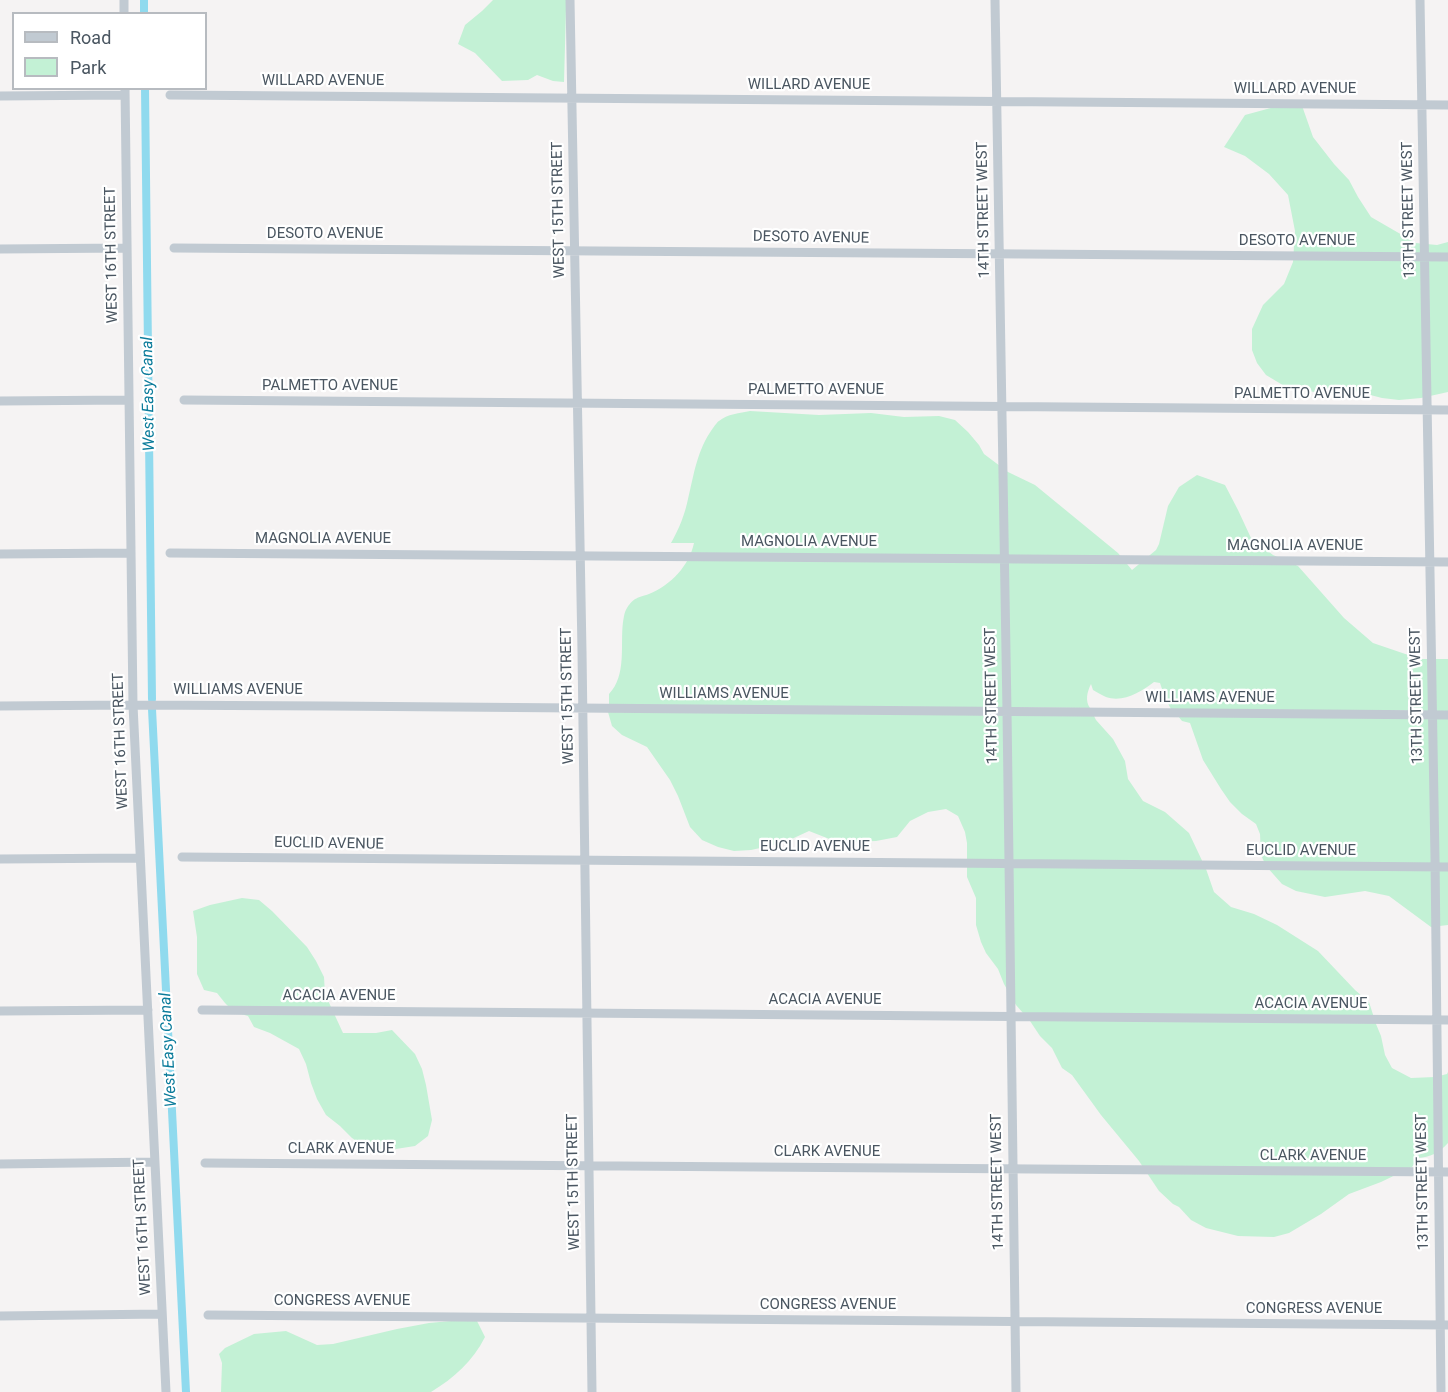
<!DOCTYPE html>
<html>
<head>
<meta charset="utf-8">
<style>
  body { margin:0 }
  #map { position:relative; width:1448px; height:1392px; overflow:hidden; background:#f5f3f3; font-family:Roboto,sans-serif }
  canvas { display:block }
  .legend { position:absolute; left:12px; top:12px; width:195px; height:78px; box-sizing:border-box; background:#fff; border:2px solid #b7bbc0; margin:0; padding:8px 10px; list-style:none; font-size:18px; color:#4a5661 }
  .legend li { display:flex; align-items:center; gap:12px; height:30px }
  .legend b { width:30px; border:2px solid #b7bbc0 }
</style>
</head>
<body>
<div id="map">
<canvas width="1448" height="1392"></canvas>
<ul class="legend">
<li><b style="height:8px;background:#c1cad2"></b>Road</li>
<li><b style="height:16px;background:#c3f1d5"></b>Park</li>
</ul>
</div>
<script>
const context = document.querySelector('canvas').getContext('2d');
context.lineJoin = 'round';
function paint(path, color) { context.fillStyle = color; context.fill(path, 'evenodd'); }
function strokePath(path, color, width, dash) { context.strokeStyle = color; context.lineWidth = width; context.lineCap = dash ? 'butt' : 'round'; context.setLineDash(dash || []); context.stroke(path); }
function write(font, color, halo, rows, align = 'center') {
  context.font = font + ' Roboto,sans-serif'; context.lineWidth = 4.5; context.setLineDash([]); context.textBaseline = 'middle'; context.strokeStyle = halo; context.fillStyle = color; for (const [text, x, y, turn = 0] of rows) {
    context.save(); context.translate(x, y); context.rotate((+turn || 0) * Math.PI / 180); context.textAlign = isNaN(turn) ? turn : align; if (halo) context.strokeText(text, 0, 0); context.fillText(text, 0, 0); context.restore();
  }
}
const green = new Path2D(`
  M493 0H570L566 10 564 82 553 81 537 75 528 80 502 81 475 53 458 44 465 25 482 11Z
  M1300 100 1313 137 1334 164 1349 180 1358 197 1371 217 1416 243 1437 245 1448 242V392L1421 398 1399 400 1382 398 1355 391 1320 393 1286 387 1266 375 1257 363 1252 350V329L1263 305 1284 284 1293 262 1295 231 1288 195 1269 174 1245 156 1224 147 1245 115Z
  M750 411 819 415 871 413 904 417 939 416 955 420 968 432 979 445 984 454 1008 472 1035 485 1118 553 1132 570 1156 550 1159 544 1168 506 1179 487 1197 475 1225 485 1238 510 1251 538 1273 555 1298 566 1344 618 1373 643 1420 659H1448V711L1171 709 1165 698 1160 683 1154 682C1141 692 1123 703 1106 697 1101 695 1097 692 1093 690L1091 684C1087 692 1085 701 1090 708L609 705V694C627 675 620 645 623 622 624 617 624 613 627 608 634 597 638 598 649 594 671 585 689 566 694 543H671C679 529 685 514 688 499 694 474 697 450 713 428 713 428 718 421 719 421 727 414 740 413 750 411Z
  M608 712 1094 716 1096 720 1113 739 1125 761 1128 779 1143 801 1165 812 1189 833 1206 869 1214 892 1231 907 1254 914 1277 925 1318 951 1355 990 1369 1002 1376 1024 1381 1036 1385 1055 1392 1068 1411 1078 1435 1077 1447 1074 1448 1072V1143C1439 1153 1430 1157 1418 1158L1412 1167 1381 1182 1349 1194 1321 1214 1289 1233 1274 1237 1238 1236 1206 1228 1191 1220 1179 1207 1173 1204 1159 1191 1139 1161 1101 1115 1072 1075 1062 1068 1052 1048 1040 1036 1030 1021 1016 1005 1004 984 998 969 986 953 981 942 976 925V898L967 877V843L965 832 958 816 946 809 928 812 910 821 897 837 876 841 846 842 832 840 809 831 783 843 751 850 734 851 718 847 702 840 690 827 678 796 670 780 647 747 622 735 612 726Z
  M1178 716 1448 718V925L1431 927 1389 896 1365 891 1325 897 1296 891 1282 884 1266 866 1261 855 1260 834 1256 824 1242 814 1230 802 1221 789 1203 760 1190 723 1182 721Z
  M242 898 259 900 272 911 307 947 316 961 324 977 325 994 343 1033H376L392 1030 415 1054 422 1069 426 1085 432 1120 428 1136 415 1146 383 1151 367 1148 352 1138 340 1126 326 1115 317 1099 311 1083 306 1064 299 1049 270 1033 254 1027 248 1016 234 1012 225 1003 217 993 204 990 197 974V937L193 911 210 905Z
  M461 1320 477 1321 485 1337C473 1361 454 1378 431 1392H221L222 1363 219 1354 225 1348 254 1334 286 1331 317 1345 333 1344 397 1329 429 1323Z`);
const canal = new Path2D(`
  M144 0V14
  M145 88 152 699
  M152 709 186 1392`);
const minor = new Path2D(`
  M124 0V14
  M570 0 582 651 592 1392
  M995 0 1007 711 1016 1392
  M1420 0 1435 858 1441 1392
  M125 88 133 705 166 1392
  M170 95 1448 105
  M0 96 125 95
  M174 248 1448 257
  M0 249 127 248
  M184 400 1448 410
  M0 401 129 400
  M170 553 1448 562
  M0 554 131 553
  M0 706 133 705 328 706 1448 715
  M182 857 1448 867
  M0 859 140 858
  M202 1010 1448 1020
  M0 1011 148 1010
  M205 1163 1448 1172
  M0 1164 155 1162
  M208 1315 1448 1325
  M0 1316 162 1314`);
const streetNames = [
  ["WILLARD AVENUE",323,81],
  ["WILLARD AVENUE",809,85],
  ["WILLARD AVENUE",1295,89],
  ["WEST 15TH STREET",559,210,-91],
  ["14TH STREET WEST",984,210,-91],
  ["13TH STREET WEST",1409,210,-91],
  ["DESOTO AVENUE",325,234],
  ["DESOTO AVENUE",811,238,1],
  ["DESOTO AVENUE",1297,241],
  ["WEST 16TH STREET",112,255,-91],
  ["PALMETTO AVENUE",330,386],
  ["PALMETTO AVENUE",816,390],
  ["PALMETTO AVENUE",1302,394],
  ["MAGNOLIA AVENUE",323,539],
  ["MAGNOLIA AVENUE",809,542],
  ["MAGNOLIA AVENUE",1295,546],
  ["WILLIAMS AVENUE",238,690],
  ["WILLIAMS AVENUE",724,694],
  ["WEST 15TH STREET",568,696,-91],
  ["14TH STREET WEST",992,696,-91],
  ["13TH STREET WEST",1417,696,-91],
  ["WILLIAMS AVENUE",1210,698],
  ["WEST 16TH STREET",121,741,-92],
  ["EUCLID AVENUE",329,844,1],
  ["EUCLID AVENUE",815,847],
  ["EUCLID AVENUE",1301,851],
  ["ACACIA AVENUE",339,996],
  ["ACACIA AVENUE",825,1000],
  ["ACACIA AVENUE",1311,1004],
  ["CLARK AVENUE",341,1149],
  ["CLARK AVENUE",827,1152],
  ["CLARK AVENUE",1313,1156],
  ["WEST 15TH STREET",574,1182,-91],
  ["14TH STREET WEST",998,1182,-91],
  ["13TH STREET WEST",1423,1182,-91],
  ["WEST 16TH STREET",143,1227,-93],
  ["CONGRESS AVENUE",342,1301],
  ["CONGRESS AVENUE",828,1305],
  ["CONGRESS AVENUE",1314,1309]
];
const waterNames = [
  ["West Easy Canal",149,394,-91],
  ["West Easy Canal",169,1050,-93]
];
paint(green, '#c3f1d5');
strokePath(canal, '#90daee', 8);
strokePath(minor, '#c1cad2', 9);
write('15px', '#4a5661', '#fff', streetNames);
write('italic 16px', '#0c7c9b', '#fff', waterNames);
</script>
</body>
</html>
